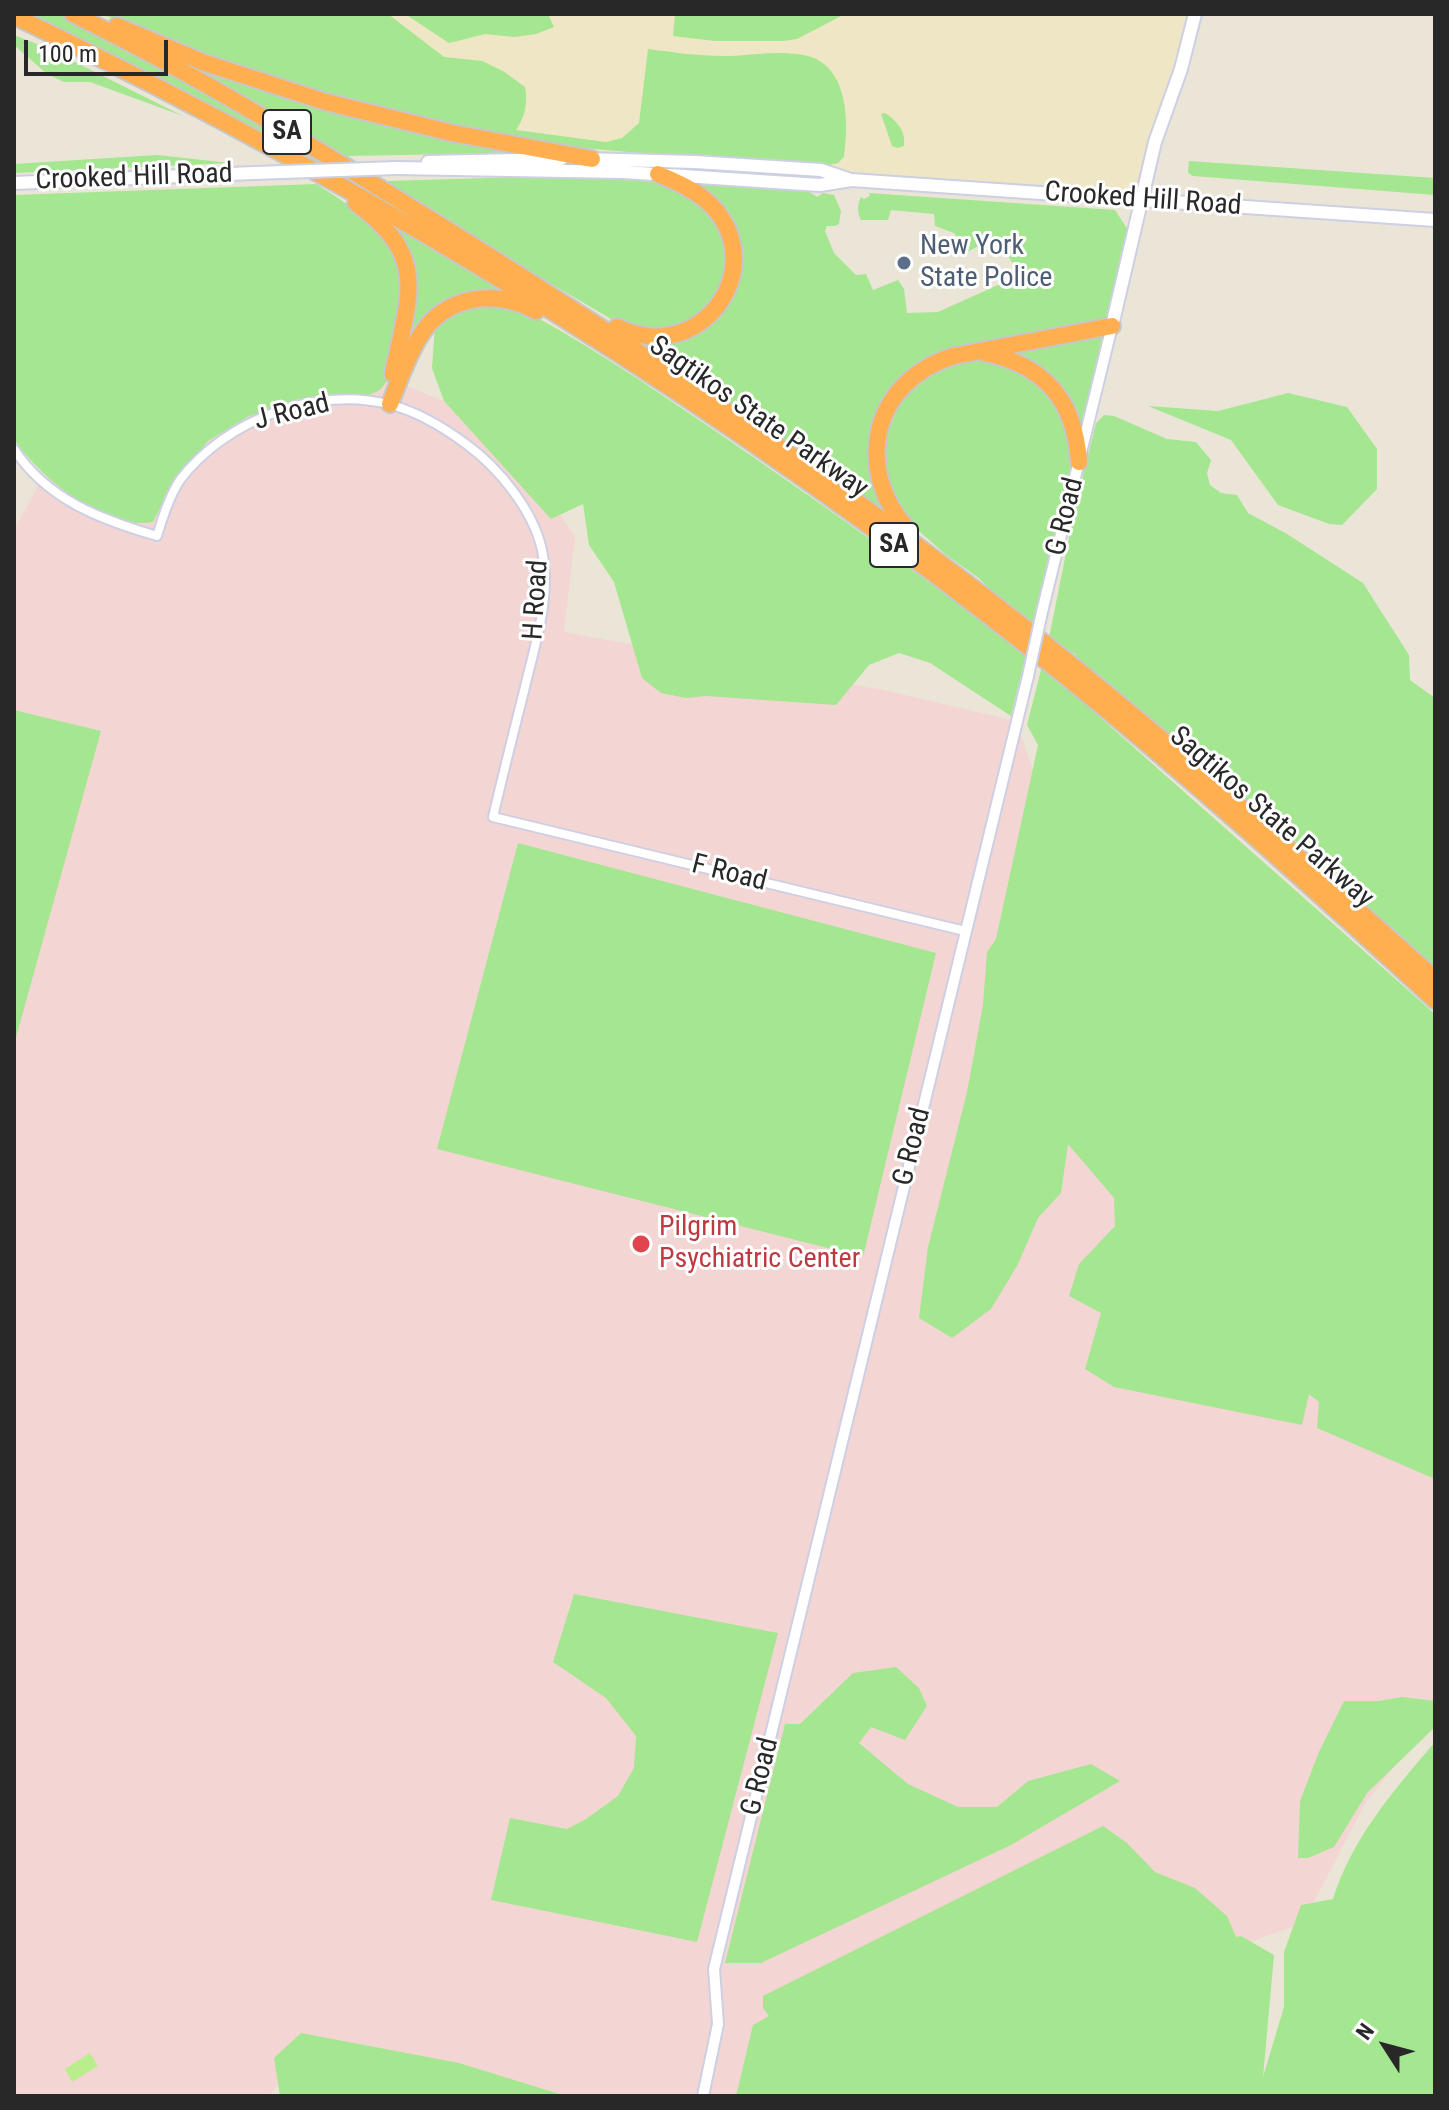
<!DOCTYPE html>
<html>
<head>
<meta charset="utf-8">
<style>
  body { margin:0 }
  #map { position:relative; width:1449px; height:2110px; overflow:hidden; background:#ebe5d8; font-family:"Roboto Condensed",sans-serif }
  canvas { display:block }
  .frame { position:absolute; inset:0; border:16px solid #282828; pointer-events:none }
  .north { position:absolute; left:1345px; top:2006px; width:80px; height:80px; -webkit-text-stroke:6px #fff; paint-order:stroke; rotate:306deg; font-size:22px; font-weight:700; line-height:32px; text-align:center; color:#282828 }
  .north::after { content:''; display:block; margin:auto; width:28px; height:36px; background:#282828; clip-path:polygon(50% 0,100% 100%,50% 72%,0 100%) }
  .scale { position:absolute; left:24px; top:40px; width:144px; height:36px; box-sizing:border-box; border:4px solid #282828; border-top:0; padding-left:10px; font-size:24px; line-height:28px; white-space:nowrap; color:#282828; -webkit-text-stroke:6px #fff; paint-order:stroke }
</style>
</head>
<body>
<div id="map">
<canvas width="1449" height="2110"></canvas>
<div class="frame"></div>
<div class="north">N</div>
<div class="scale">100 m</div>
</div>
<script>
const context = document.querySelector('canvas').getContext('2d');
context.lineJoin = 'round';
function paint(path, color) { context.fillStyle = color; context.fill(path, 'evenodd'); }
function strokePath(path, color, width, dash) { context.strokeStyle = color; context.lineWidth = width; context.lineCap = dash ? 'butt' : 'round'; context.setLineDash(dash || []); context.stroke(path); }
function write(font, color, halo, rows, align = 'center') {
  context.font = font + ' "Roboto Condensed",sans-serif'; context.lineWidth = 6; context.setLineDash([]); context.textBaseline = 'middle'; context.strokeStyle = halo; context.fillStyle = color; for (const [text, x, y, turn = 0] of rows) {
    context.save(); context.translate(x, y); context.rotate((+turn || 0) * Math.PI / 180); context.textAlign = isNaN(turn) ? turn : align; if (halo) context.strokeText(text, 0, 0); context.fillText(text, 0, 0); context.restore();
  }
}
const education = new Path2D(`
  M89 14H1192L1141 198 676 166 511 141 161 44Z`);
const medical = new Path2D(`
  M238 370 373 372 462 409 532 472 575 537 564 632 884 690 1016 721 1083 912 1435 1406V1714L1365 1804 1303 1923 821 2096H501L309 2044 269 2096H14V530L41 480Z`);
const green = new Path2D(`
  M26 14H59L204 89 309 152 301 154Z
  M102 14H388L444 57 482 61 503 71 525 87C528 103 525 117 516 130L606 142 622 138 639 123 648 49C672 52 697 56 722 56 749 56 781 49 808 56 849 67 849 124 844 157L838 163 829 165C723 157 614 155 508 138 368 114 232 69 102 14Z
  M405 14H548L554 27 536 34 514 37 485 34 449 43Z
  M675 14H845L797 39 783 41H715L673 36Z
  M14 35 45 47 183 116 90 82H64L47 74 14 45Z
  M186 60 518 150 514 153 348 156 387 181 556 176 638 179 665 185 696 200 718 221 728 251 726 280 711 309 686 327 653 333 621 325 182 65Z
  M885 113C897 121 906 131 904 146L898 148 892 146 881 114Z
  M157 155 230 163 14 173V164Z
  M1189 161 1435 178V195L1193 176 1188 173Z
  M693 181 808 191 817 197 823 193 834 195 841 211 839 224 835 226H827L825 231 834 253 856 275 866 274 873 290 898 280 904 289 907 313 938 312 1020 275 996 237 967 252 954 233 935 226 934 214 891 210 888 220H861C857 213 857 205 861 197L864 199 870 196 869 193 1115 210 1128 230 1107 316 1102 322 930 361 880 415 887 512 635 342V338C654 341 672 344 691 337 727 323 748 273 737 237 733 223 703 197 692 185Z
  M316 184C360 211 414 247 404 307 400 332 393 356 387 381L380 390 367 396 291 403 249 416 208 441 171 486 153 522C105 531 38 476 14 439V195Z
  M386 220 517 296 472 292 448 302 402 362C411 325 425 288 408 251 403 240 393 230 386 220Z
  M510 303C580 339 646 384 711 428 818 501 923 576 1026 655L1011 716 930 663 899 653 869 665 836 705 706 696 686 698 661 693 642 678 614 582 589 545 583 504 551 519 444 401 432 368 435 324 469 304Z
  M1105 334 1082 429 1010 352Z
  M979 359 1021 369 1048 388 1075 445 1072 470 1033 627 1001 602 980 579 945 554 910 523 890 497 882 448 901 400 937 370Z
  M1288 393 1347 407 1377 449V489L1342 525 1329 524 1278 505 1231 440 1148 406 1218 411Z
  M1104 415 1114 416 1167 439 1196 442 1211 460 1207 473 1210 485 1221 493 1237 495 1248 513 1287 534 1363 583 1409 655 1410 680 1435 698V968L1301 846 1074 658 1076 655 1049 638 1076 503 1096 423Z
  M1042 666 1435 1014V1479L1317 1428 1319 1402 1309 1394 1302 1425 1114 1387 1085 1369 1101 1313 1069 1296 1079 1264 1115 1226 1114 1198 1068 1144 1061 1193 1038 1218 1017 1266 991 1309 952 1338 919 1318 928 1247 967 1092 983 1005 987 952 996 939 1038 745 1027 725Z
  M14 710 101 731 15 1041H14Z
  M518 843 936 953 863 1257 437 1149Z
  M574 1594 778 1633 697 1942 491 1900 510 1818 567 1829 586 1819 618 1796 634 1768 636 1736 606 1698 553 1662Z
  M896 1667 919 1688 927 1706 905 1740 871 1727 859 1743 908 1784 958 1807H997L1028 1781 1091 1764 1120 1781 1011 1845 761 1963H725L785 1724H800L853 1673Z
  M1402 1697 1435 1701V1727L1367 1793 1334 1847 1308 1858H1298L1300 1801 1319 1752 1344 1701H1379Z
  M1435 1742V2096H736L753 2025 769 2016 763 2008V1996L1103 1826 1127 1843 1155 1872 1195 1888 1227 1916 1236 1937 1241 1936 1274 1955 1263 2077 1284 2007V1952L1301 1905 1333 1899C1352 1838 1394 1790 1435 1742Z
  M301 2033 459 2063 566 2096H280L274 2058Z`);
const pitch = new Path2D(`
  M90 2053 98 2066 72 2082 65 2069Z`);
const minor = new Path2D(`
  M14 449C47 500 102 520 157 536 163 517 169 497 180 480 225 420 317 385 391 405 419 412 443 427 466 444 499 468 533 510 542 550 552 595 535 644 525 687 514 731 503 774 493 817L965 931`);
const tertiary = new Path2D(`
  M1042 612 1112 326
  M703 2096 718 2024 714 1969 1028 676`);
const secondary = new Path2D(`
  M584 159 695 162 821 170 848 179
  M428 162 561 159
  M397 168 623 172 820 185 851 180 1435 220
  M14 183 254 173
  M1112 326 1155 142 1181 69 1195 14`);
const motorway = new Path2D(`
  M73 14C206 79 333 159 459 237 666 367 868 502 1059 655 1188 758 1312 869 1435 979
  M14 16C384 193 734 411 1054 667 1186 773 1311 886 1435 1000
  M117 26 205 63 326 102 452 133 592 159
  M356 203C431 258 408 297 393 374
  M617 327C700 368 772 268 711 205 697 191 677 182 658 174
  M985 353C1045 365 1075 401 1079 462
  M390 404C399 381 407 357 420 336 446 295 495 289 536 311
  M909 531C852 469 872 381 954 356L1112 326`);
const tertiaryBridge = new Path2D(`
  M1028 676 1042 612`);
const secondaryBridge = new Path2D(`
  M254 173 397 168`);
const markers = [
  [904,263,8,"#5c6f8a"],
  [641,1244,10,"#e0444e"]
];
const shields = [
  [287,132,48],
  [894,545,48]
];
const shieldNames = [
  ["SA",287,132],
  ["SA",894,545]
];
const streetNames = [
  ["Crooked Hill Road",134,178,-2],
  ["Crooked Hill Road",1143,200,4],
  ["J Road",292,413,-14],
  ["Sagtikos State Parkway",758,418,35],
  ["G Road",1066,517,-76],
  ["H Road",537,600,-86],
  ["Sagtikos State Parkway",1271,818,41],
  ["F Road",729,874,14],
  ["G Road",913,1147,-76],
  ["G Road",761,1777,-76]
];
const serviceNames = [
  ["New York",920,247],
  ["State Police",920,279]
];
const healthNames = [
  ["Pilgrim",659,1228],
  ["Psychiatric Center",659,1260]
];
paint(education, '#efe6c6');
paint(medical, '#f3d6d4');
paint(green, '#a5e691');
paint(pitch, '#baee8c');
strokePath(minor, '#cdcfe2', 12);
strokePath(tertiary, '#cdcfe2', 14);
strokePath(secondary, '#cdcfe2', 16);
strokePath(motorway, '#c7c7c7', 20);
strokePath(minor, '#fff', 8);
strokePath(tertiary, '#fff', 10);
strokePath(secondary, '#fff', 12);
strokePath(motorway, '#ffae50', 16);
strokePath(tertiaryBridge, '#cdcfe2', 14, []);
strokePath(secondaryBridge, '#cdcfe2', 16, []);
strokePath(tertiaryBridge, '#fff', 10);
strokePath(secondaryBridge, '#fff', 12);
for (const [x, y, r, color] of markers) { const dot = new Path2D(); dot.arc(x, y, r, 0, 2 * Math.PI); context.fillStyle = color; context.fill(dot); strokePath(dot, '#fff', 3); }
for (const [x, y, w] of shields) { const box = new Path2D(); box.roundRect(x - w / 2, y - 22, w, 44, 6); context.fillStyle = '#fff'; context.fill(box); strokePath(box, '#282828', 2); }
write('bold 26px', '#282828', null, shieldNames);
write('28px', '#282828', '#fff', streetNames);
write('28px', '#4e5e75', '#fff', serviceNames, 'left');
write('28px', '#be3a42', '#fff', healthNames, 'left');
</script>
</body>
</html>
